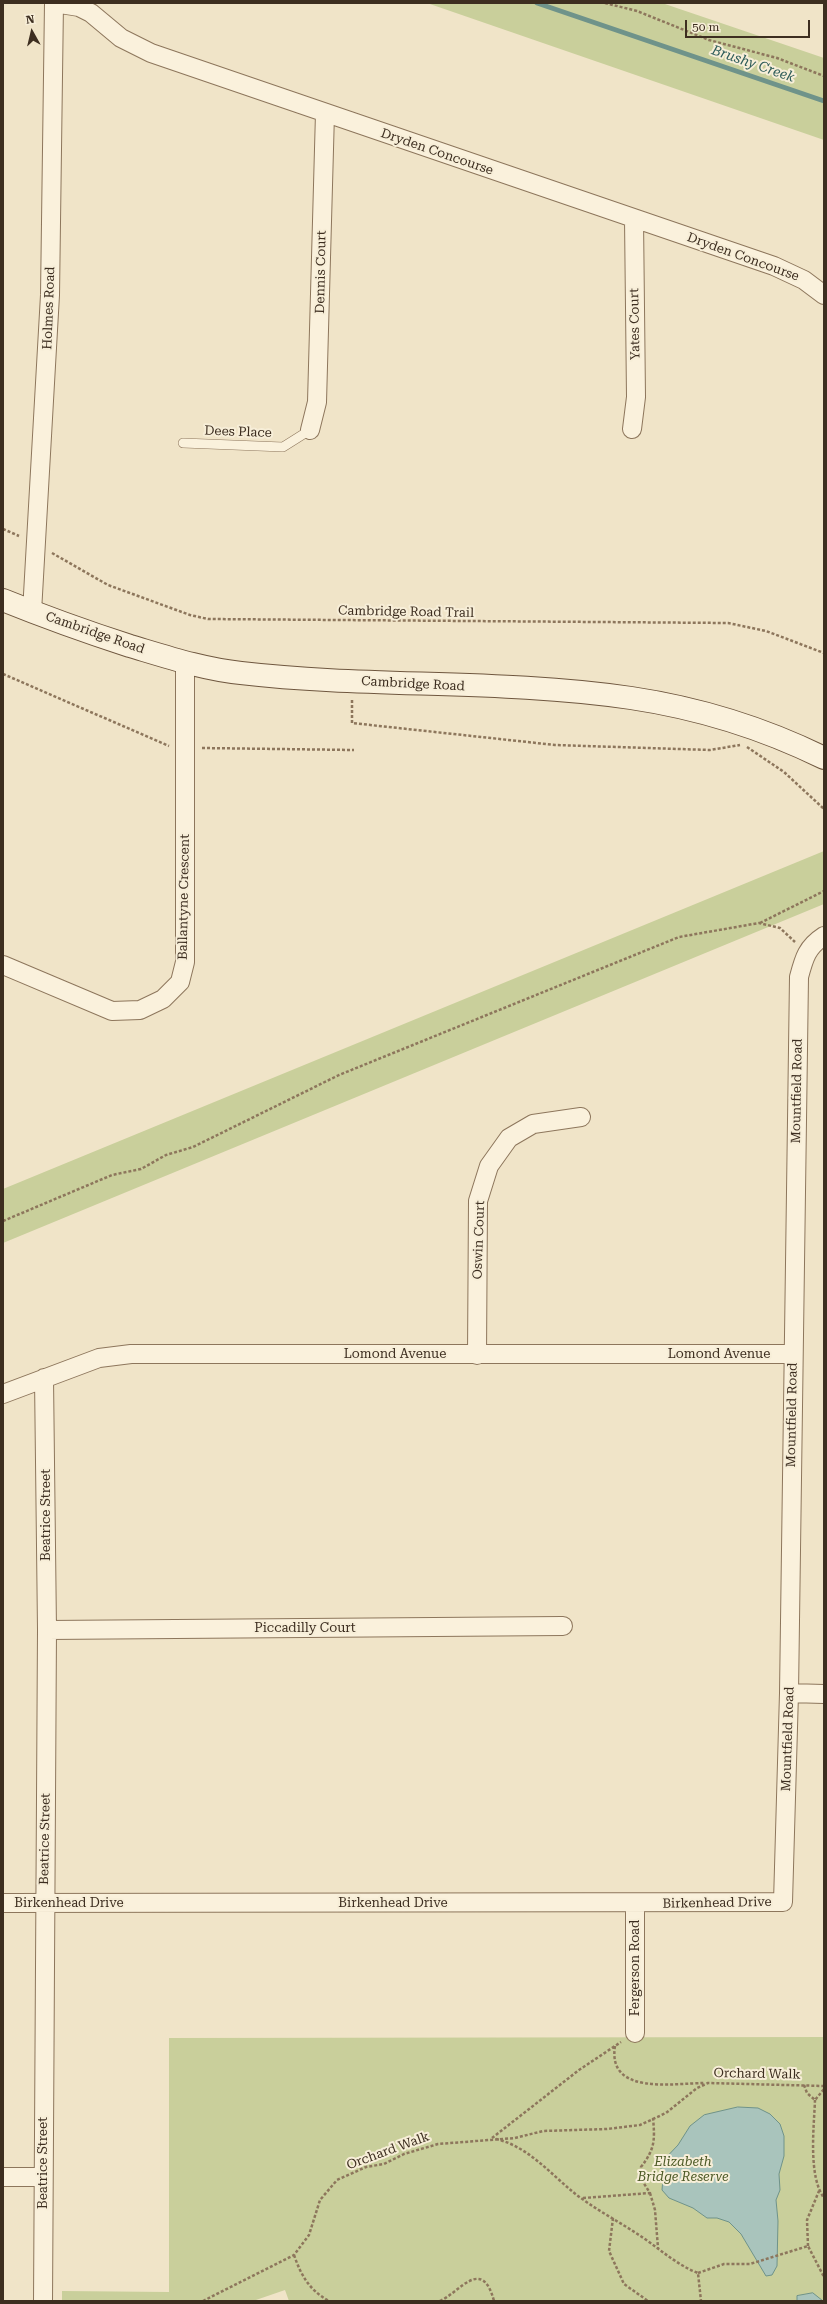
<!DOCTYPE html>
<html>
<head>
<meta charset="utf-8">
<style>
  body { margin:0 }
  #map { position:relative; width:827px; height:2304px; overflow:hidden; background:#f0e4c8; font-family:"Roboto Serif",serif }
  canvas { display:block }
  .frame { position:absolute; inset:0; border:4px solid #3d2e20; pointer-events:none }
  .north { position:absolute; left:12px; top:12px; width:40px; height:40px; -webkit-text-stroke:3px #f7eed8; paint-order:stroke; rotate:352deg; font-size:11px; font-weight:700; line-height:16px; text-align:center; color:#3d2e20 }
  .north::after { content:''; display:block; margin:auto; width:14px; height:18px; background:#3d2e20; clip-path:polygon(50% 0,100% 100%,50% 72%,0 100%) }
  .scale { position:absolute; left:685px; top:20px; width:125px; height:18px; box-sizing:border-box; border:2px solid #3d2e20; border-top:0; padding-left:5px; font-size:12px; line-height:14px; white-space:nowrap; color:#3d2e20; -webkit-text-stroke:3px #f7eed8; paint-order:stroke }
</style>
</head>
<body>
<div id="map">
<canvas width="827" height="2304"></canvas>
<div class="frame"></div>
<div class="north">N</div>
<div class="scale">50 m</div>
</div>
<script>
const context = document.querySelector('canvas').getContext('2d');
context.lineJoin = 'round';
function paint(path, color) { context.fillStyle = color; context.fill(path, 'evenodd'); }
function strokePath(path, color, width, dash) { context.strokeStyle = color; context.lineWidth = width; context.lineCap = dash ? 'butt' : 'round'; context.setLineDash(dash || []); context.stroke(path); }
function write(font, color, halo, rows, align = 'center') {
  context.font = font + ' "Roboto Serif",serif'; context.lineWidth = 4; context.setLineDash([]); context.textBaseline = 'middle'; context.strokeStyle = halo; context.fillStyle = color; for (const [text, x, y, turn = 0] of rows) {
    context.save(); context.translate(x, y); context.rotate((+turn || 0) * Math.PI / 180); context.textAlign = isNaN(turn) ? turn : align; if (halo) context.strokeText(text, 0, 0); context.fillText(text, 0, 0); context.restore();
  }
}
const green = new Path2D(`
  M427 3H662L824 58V140Z
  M824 851V904L3 1243V1189Z
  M824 2037V2301H289L285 2290 253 2301H62V2291L169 2292V2038Z`);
const water = new Path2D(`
  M738 2107 758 2108 770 2114 780 2124 784 2136V2156L779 2174 780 2190 776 2200 778 2221 777 2266 772 2275 766 2276 741 2234 729 2222 717 2218H707L693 2208 669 2198 662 2190 663 2178 660 2164 678 2145 690 2126 704 2115Z
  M813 2293 823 2301H797V2296Z`);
const stream = new Path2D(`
  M537 3 824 101`);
const path = new Path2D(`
  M605 3 637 11 709 40 777 58 824 76
  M3 529 19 536
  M52 553 108 585 190 615 208 619 728 623 766 631 824 653
  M3 674 169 746
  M352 700V723L555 745 710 750 740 745
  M747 747 784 772 824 809
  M202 748 354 750
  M760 923 824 891
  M3 1221 112 1175 141 1169 166 1155 193 1147 339 1075 679 937 759 923 780 928 795 942
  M615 2046C607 2096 674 2083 705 2083
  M804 2085 807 2093 815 2100 824 2089
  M815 2100C814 2127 808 2176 824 2198
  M492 2138 579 2070 621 2042
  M496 2139C527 2146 550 2173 573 2192 594 2209 620 2222 642 2237 661 2250 677 2265 698 2273L701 2301
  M650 2193 655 2210 658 2248
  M583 2198 650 2193 643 2182 641 2167C655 2149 655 2140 653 2118
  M613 2218 609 2251 624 2284 648 2301
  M808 2246 807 2220 819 2191
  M294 2255C301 2275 309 2290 329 2301
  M698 2273 724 2264H750L808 2246 824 2277
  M203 2301 294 2255 309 2235 320 2200 337 2180 366 2167 384 2164 404 2154 438 2144 515 2138 543 2131 607 2129 640 2125 666 2113 697 2088 708 2083 824 2086
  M440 2301C460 2292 482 2256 494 2301`);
const lane = new Path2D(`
  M183 443 283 447 310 430`);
const street = new Path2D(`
  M54 3 79 7 91 13 121 38 151 53 774 266 804 280 824 295
  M632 429 636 397 634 219
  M310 430 317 402 325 113
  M32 612 50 295 54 3
  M3 965 112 1011 140 1010 163 999 180 982 185 962V663
  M477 1355 478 1201 489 1166 509 1138 533 1124 581 1117
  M3 1394 99 1358 131 1354H793
  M47 1630 563 1626
  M789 1693 824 1694
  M3 1903 783 1902 789 1693 799 977C804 958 807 947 824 936
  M635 2033V1903
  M3 2177H43
  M43 2301 47 1630 44 1378`);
const secondary = new Path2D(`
  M3 600C45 617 87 632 130 646 167 657 203 669 241 673 370 688 503 679 631 698 698 708 763 728 824 758`);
const streetNames = [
  ["Dryden Concourse",437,152,19],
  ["Dryden Concourse",743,257,20],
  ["Dennis Court",321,272,-89],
  ["Holmes Road",49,308,-88],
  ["Yates Court",635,324,-91],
  ["Dees Place",238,432,2],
  ["Cambridge Road Trail",406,612,1],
  ["Cambridge Road",95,633,19],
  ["Cambridge Road",413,684,3],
  ["Ballantyne Crescent",184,897,-89],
  ["Mountfield Road",797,1091,-89],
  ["Oswin Court",479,1240,-88],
  ["Lomond Avenue",395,1354],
  ["Lomond Avenue",719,1354],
  ["Mountfield Road",792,1415,-89],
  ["Beatrice Street",46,1515,-90],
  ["Piccadilly Court",305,1628],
  ["Mountfield Road",788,1739,-88],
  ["Beatrice Street",45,1839,-89],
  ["Birkenhead Drive",69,1903],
  ["Birkenhead Drive",393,1903],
  ["Birkenhead Drive",717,1903,-1],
  ["Fergerson Road",635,1968,-90],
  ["Orchard Walk",757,2074,1],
  ["Orchard Walk",388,2151,-20],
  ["Beatrice Street",43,2163,-90]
];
const parkNames = [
  ["Elizabeth",683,2162],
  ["Bridge Reserve",683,2177]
];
const waterNames = [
  ["Brushy Creek",753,64,19]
];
paint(green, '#c9cf9b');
paint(water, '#a9c4bc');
strokePath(water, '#6f938a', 1);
strokePath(stream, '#6f938a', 5);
strokePath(lane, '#8d765c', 10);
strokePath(street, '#8d765c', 20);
strokePath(secondary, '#6f573f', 24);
strokePath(path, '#8d765c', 2.5, [3, 2]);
strokePath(lane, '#faf1dc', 9);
strokePath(street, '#faf1dc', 18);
strokePath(secondary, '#faf1dc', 22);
write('13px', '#3d2e20', '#f7eed8', streetNames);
write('italic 13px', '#4d5a26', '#f7eed8', parkNames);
write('italic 14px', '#2f5d5a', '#f7eed8', waterNames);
</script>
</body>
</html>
